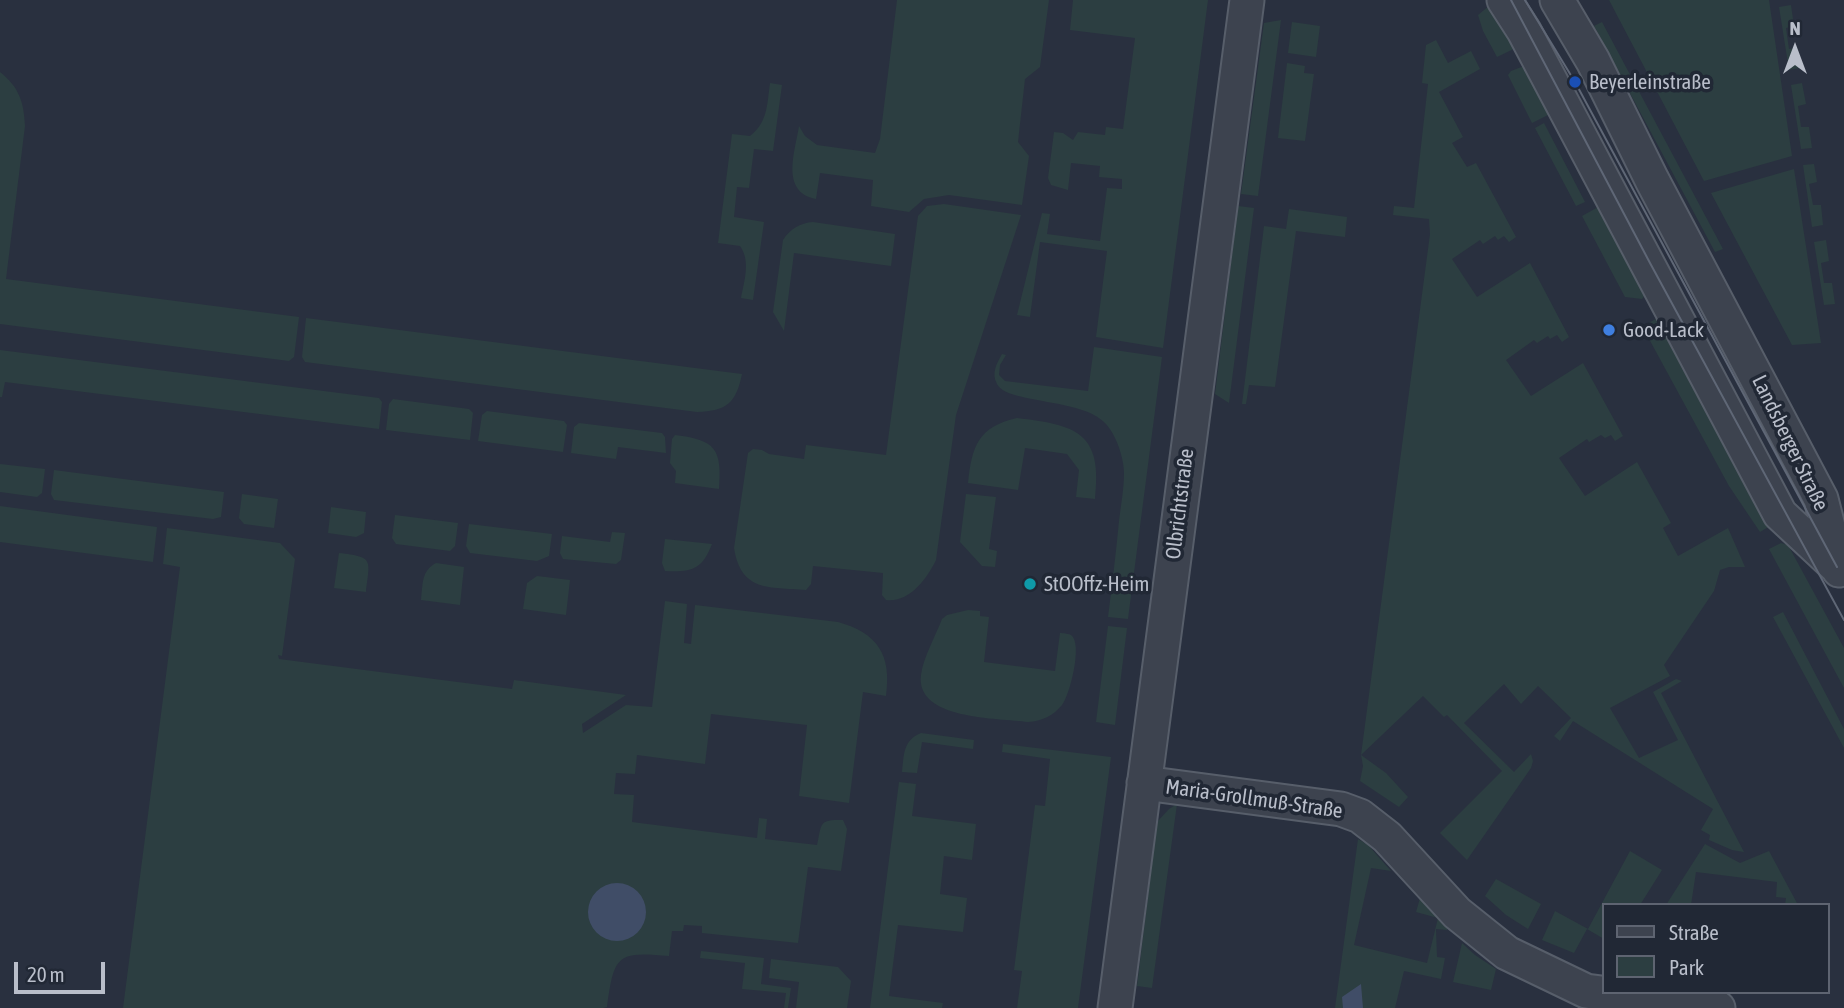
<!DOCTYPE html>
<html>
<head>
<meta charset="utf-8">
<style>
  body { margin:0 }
  #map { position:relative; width:1844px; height:1008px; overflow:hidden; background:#29303f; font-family:"Asap Condensed",sans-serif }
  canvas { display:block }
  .legend { position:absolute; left:1602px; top:903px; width:228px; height:91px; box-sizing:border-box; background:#212835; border:2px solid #5e6471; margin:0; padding:9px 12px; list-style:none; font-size:21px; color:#b9beca }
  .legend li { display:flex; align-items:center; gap:14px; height:35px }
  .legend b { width:35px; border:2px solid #5e6471 }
  .north { position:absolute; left:1760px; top:14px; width:70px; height:70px; -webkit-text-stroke:5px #212835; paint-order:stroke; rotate:0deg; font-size:19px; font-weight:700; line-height:28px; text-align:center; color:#b9beca }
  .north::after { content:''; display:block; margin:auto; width:24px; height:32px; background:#b9beca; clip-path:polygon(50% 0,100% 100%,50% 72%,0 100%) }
  .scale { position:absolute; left:14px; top:962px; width:91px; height:32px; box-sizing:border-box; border:4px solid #b9beca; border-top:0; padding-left:9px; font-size:21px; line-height:24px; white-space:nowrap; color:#b9beca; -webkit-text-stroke:5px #212835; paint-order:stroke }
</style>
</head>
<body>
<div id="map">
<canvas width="1844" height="1008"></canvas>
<ul class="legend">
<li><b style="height:9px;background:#3d434f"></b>Straße</li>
<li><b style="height:19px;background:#2c3e41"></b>Park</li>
</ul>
<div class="north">N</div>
<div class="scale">20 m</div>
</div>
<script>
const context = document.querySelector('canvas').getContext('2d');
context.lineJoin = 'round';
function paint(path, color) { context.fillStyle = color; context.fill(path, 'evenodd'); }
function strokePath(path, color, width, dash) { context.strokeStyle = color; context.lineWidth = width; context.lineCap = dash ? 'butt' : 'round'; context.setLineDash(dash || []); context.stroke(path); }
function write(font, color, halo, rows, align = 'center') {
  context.font = font + ' "Asap Condensed",sans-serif'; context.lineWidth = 7; context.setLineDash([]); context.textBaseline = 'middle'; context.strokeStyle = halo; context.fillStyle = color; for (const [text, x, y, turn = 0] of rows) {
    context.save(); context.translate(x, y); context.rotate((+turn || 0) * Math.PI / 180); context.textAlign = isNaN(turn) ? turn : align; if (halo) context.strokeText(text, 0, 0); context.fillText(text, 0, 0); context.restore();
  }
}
const green = new Path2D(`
  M897 0H1049L1040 67 1025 79 1018 142 1029 156 1022 205 949 195 924 199 909 212 871 206 873 180 820 173 816 199C780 192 795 152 799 126L805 136 817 145 875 153 880 139Z
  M1073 0H1208L1163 348 1096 337 1107 251 1040 242 1030 317 1017 315 1042 213 1050 214 1047 234 1100 241 1107 188 1122 189V179L1099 177 1100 166 1071 163 1068 190 1051 185 1048 178 1054 132 1063 133 1073 140 1078 132 1105 135 1106 127 1123 129 1135 38 1070 30Z
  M1609 0H1769L1792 156 1704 181Z
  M1495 1 1524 44 1497 57 1483 31 1478 15Z
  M1791 5 1794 26 1786 28 1789 49 1797 48 1800 68 1789 70 1779 7Z
  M1281 20 1258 196 1241 194 1264 23Z
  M1292 22 1320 26 1316 57 1288 53Z
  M1602 22 1723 249 1715 252 1594 26Z
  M1436 40 1448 63 1471 51 1480 69 1439 92 1463 137 1452 143 1467 167 1476 163 1516 237 1509 242 1504 236 1498 240 1495 236 1483 244 1480 240 1452 259 1477 297 1530 263 1569 337 1562 342 1557 335 1550 339 1548 336 1537 343 1534 340 1506 360 1531 396 1583 363 1623 436 1615 441 1611 435 1605 438 1601 435 1589 442 1587 439 1559 458 1585 496 1637 462 1671 523 1663 528 1678 556 1728 528 1745 567H1729L1720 570 1714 591 1664 665 1670 676 1610 708 1639 758 1678 740 1653 692 1676 679 1682 681 1661 693 1744 852 1732 850 1709 840 1710 835 1701 830 1713 809 1573 721 1560 741 1554 736 1571 718 1538 686 1521 704 1504 684 1464 723 1514 772 1531 754 1533 761 1531 768 1467 860 1440 833 1502 771 1447 715 1444 717 1423 696 1361 755 1386 773 1408 797 1399 807 1360 781 1363 766 1361 755 1430 234 1429 219 1393 215 1394 206 1414 208 1428 84 1422 83 1426 45Z
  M1287 63 1305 66 1304 73 1314 74 1305 141 1278 138Z
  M1524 66 1550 114 1532 123 1508 75 1511 71Z
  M0 72C19 87 24 102 25 126L6 279 299 317 294 357 289 361 0 324Z
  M770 83 782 85 773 151 754 149 749 188 737 187 734 217 764 222 753 300 741 298C744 282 751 261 740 246L718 243 732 134 750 136C768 122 767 104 770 83Z
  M1802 83 1806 104 1798 106 1801 127H1809L1812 148 1801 149 1791 85Z
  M1544 123 1585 202 1576 206 1535 128Z
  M1814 164 1817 182 1809 184 1813 205H1821L1823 225 1812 227 1803 165Z
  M1794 169 1821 343 1792 345 1711 193Z
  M944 204 1021 215 956 415 936 560C927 579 909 603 886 600L882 595 883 573 813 566 811 584 806 590C769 587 741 592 734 548L748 453 753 449 762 450 769 454 804 459 806 445 886 455 918 216 927 206Z
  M1238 206 1254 208 1229 403 1215 394Z
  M1600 206 1642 285 1645 295 1642 299 1625 297 1582 216Z
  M1289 209 1347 217 1345 237 1296 231 1275 387 1249 385 1246 404H1242L1264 226 1286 229Z
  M813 222 895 234 891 266 794 253 784 331 773 312 783 240C790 229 800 223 813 222Z
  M1826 240 1829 261 1821 263 1824 283H1832L1835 304 1824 305 1814 242Z
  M1670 312 1770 526 1760 532 1729 486 1642 326Z
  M306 318 734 373 742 374C736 403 727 411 697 412L305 362 302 357Z
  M1094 347 1162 357 1128 619 1108 617C1112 585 1116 553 1119 521 1121 505 1124 488 1124 473 1124 458 1116 434 1105 423 1082 398 1007 404 997 384 991 373 997 363 1002 354L1006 355 1000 365 999 375 1005 381 1088 391Z
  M0 350 379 398 382 402 379 429 5 382 2 397H0Z
  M393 399 469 409 473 413 470 440 386 430 389 404Z
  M487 411 564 421 567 425 563 452 478 441 482 415Z
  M1017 418C1076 425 1103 432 1095 499L1076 497 1079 470 1067 454 1025 448 1018 490 968 483C972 446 978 427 1017 418Z
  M579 423 662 433 665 437 666 453 618 447 616 459 571 453 574 427Z
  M675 435C716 440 722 449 719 489L675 483 676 471 670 463 672 439Z
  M0 464 45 469 42 493 37 497 0 492Z
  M54 470 224 492 221 517 213 519 54 500 51 494Z
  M242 494 278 499 274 528 244 524 239 518Z
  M966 494 996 497 989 549 997 551 995 567 982 566 960 542Z
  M0 506 157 527 153 562 0 542Z
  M331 507 366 512 364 533 356 537 328 533Z
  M395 515 458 523 455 546 450 551 396 544 392 538Z
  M469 524 552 534 549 556 537 561 470 553 466 546Z
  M167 528 280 543 295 559 282 656 278 655 279 659 512 689 514 680 626 695 582 724 583 733 626 705 652 707 665 601 687 604 684 643 691 644 695 605 838 622C877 633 892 654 886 696L863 692 849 803 799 796 807 725 711 714 705 764 637 755 635 774 616 773 614 794 634 795 632 822 757 838 759 818 767 819 765 839 817 845C822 824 818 819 843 820L847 829 841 871 808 867 798 943 702 933V926L684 925 683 931H672L669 956C617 951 614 955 607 1007L603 1008H123L180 567 163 564Z
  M612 532 625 533 621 560 616 564 563 559 560 553 562 536 610 542Z
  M665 539 712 544C702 570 692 572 665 571L662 563Z
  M1781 543 1788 545 1844 648V688L1769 549Z
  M339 553C374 557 370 559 366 592L334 588Z
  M436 563 464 567 460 605 421 600C423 584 421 571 436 563Z
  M537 576 570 580 566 615 523 609 527 583Z
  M968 610 980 611V616L989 617 984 662 1055 671 1060 633C1063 633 1070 634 1071 635 1083 643 1070 695 1062 705 1053 716 1042 721 1028 722 998 718 915 720 921 675 923 658 936 635 942 619L947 615Z
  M1783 612 1844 729V748L1773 617Z
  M1108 626 1127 628 1115 725 1096 722Z
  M921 733 974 740 973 749 922 742 917 773 902 772C904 755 903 740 921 733Z
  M1003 744 1111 757 1078 1008H1017L1022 971 1014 970 1035 805 1045 806 1050 759 1002 752Z
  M899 782 916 784 912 816 976 824 972 860 944 856 940 894 967 898 963 932 898 925 889 996 943 1003 942 1008H870Z
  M1177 804 1152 988 1137 986 1157 822 1169 809Z
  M1358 839 1368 845 1391 871 1371 868 1354 945 1427 963 1438 918 1416 912 1420 898 1447 927V930L1436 929 1437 957 1445 958 1441 979 1404 971 1395 1008H1335Z
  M1705 844 1740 863 1769 851 1798 905H1785L1786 898 1776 897 1777 882 1696 872 1691 905H1666Z
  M1630 851 1662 870 1640 905H1604V939L1587 929 1574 953 1542 940 1555 911 1588 929Z
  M1496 879 1541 904 1528 929 1506 915 1485 896Z
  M1462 943 1475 955 1496 969 1491 990 1453 982Z
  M701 951 764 958 761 984 791 988 788 1008H784L786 993 742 989 745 963 700 958Z
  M771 959 838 967 851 981 847 1008H796L799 982 769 978Z`);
const water = new Path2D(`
  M588 912a29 29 0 1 1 58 0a29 29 0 1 1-58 0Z
  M1361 984 1363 1008H1343L1342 997Z`);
const minor = new Path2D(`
  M1504 0 1524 31 1780 514 1837 567
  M1557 0 1593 61 1652 180 1821 499 1839 570
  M1144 783 1341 809 1360 816 1387 837 1457 913 1507 953 1586 991 1718 1008
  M1115 1008 1247 0`);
const tram = new Path2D(`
  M1511 0 1650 263 1844 620
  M1525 0 1575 82 1837 567`);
const markers = [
  [1575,82,7,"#1a4fb4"],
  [1609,330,7,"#3f7fe0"],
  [1030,584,7,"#0f9aa8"]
];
const poiNames = [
  ["Beyerleinstraße",1589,82],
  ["Good-Lack",1623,330],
  ["StOOffz-Heim",1044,584]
];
const streetNames = [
  ["Landsberger Straße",1790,443,64],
  ["Olbrichtstraße",1180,504,-83],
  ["Maria-Grollmuß-Straße",1254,799,8]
];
paint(green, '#2c3e41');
paint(water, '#404d67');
strokePath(minor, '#575e6a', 37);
strokePath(minor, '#3d434f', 33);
strokePath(tram, '#5f6776', 2);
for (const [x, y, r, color] of markers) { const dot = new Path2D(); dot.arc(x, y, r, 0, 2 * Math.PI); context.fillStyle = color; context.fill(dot); strokePath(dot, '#212835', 2.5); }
write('21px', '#b9beca', '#212835', poiNames, 'left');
write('21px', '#b9beca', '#212835', streetNames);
</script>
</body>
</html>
